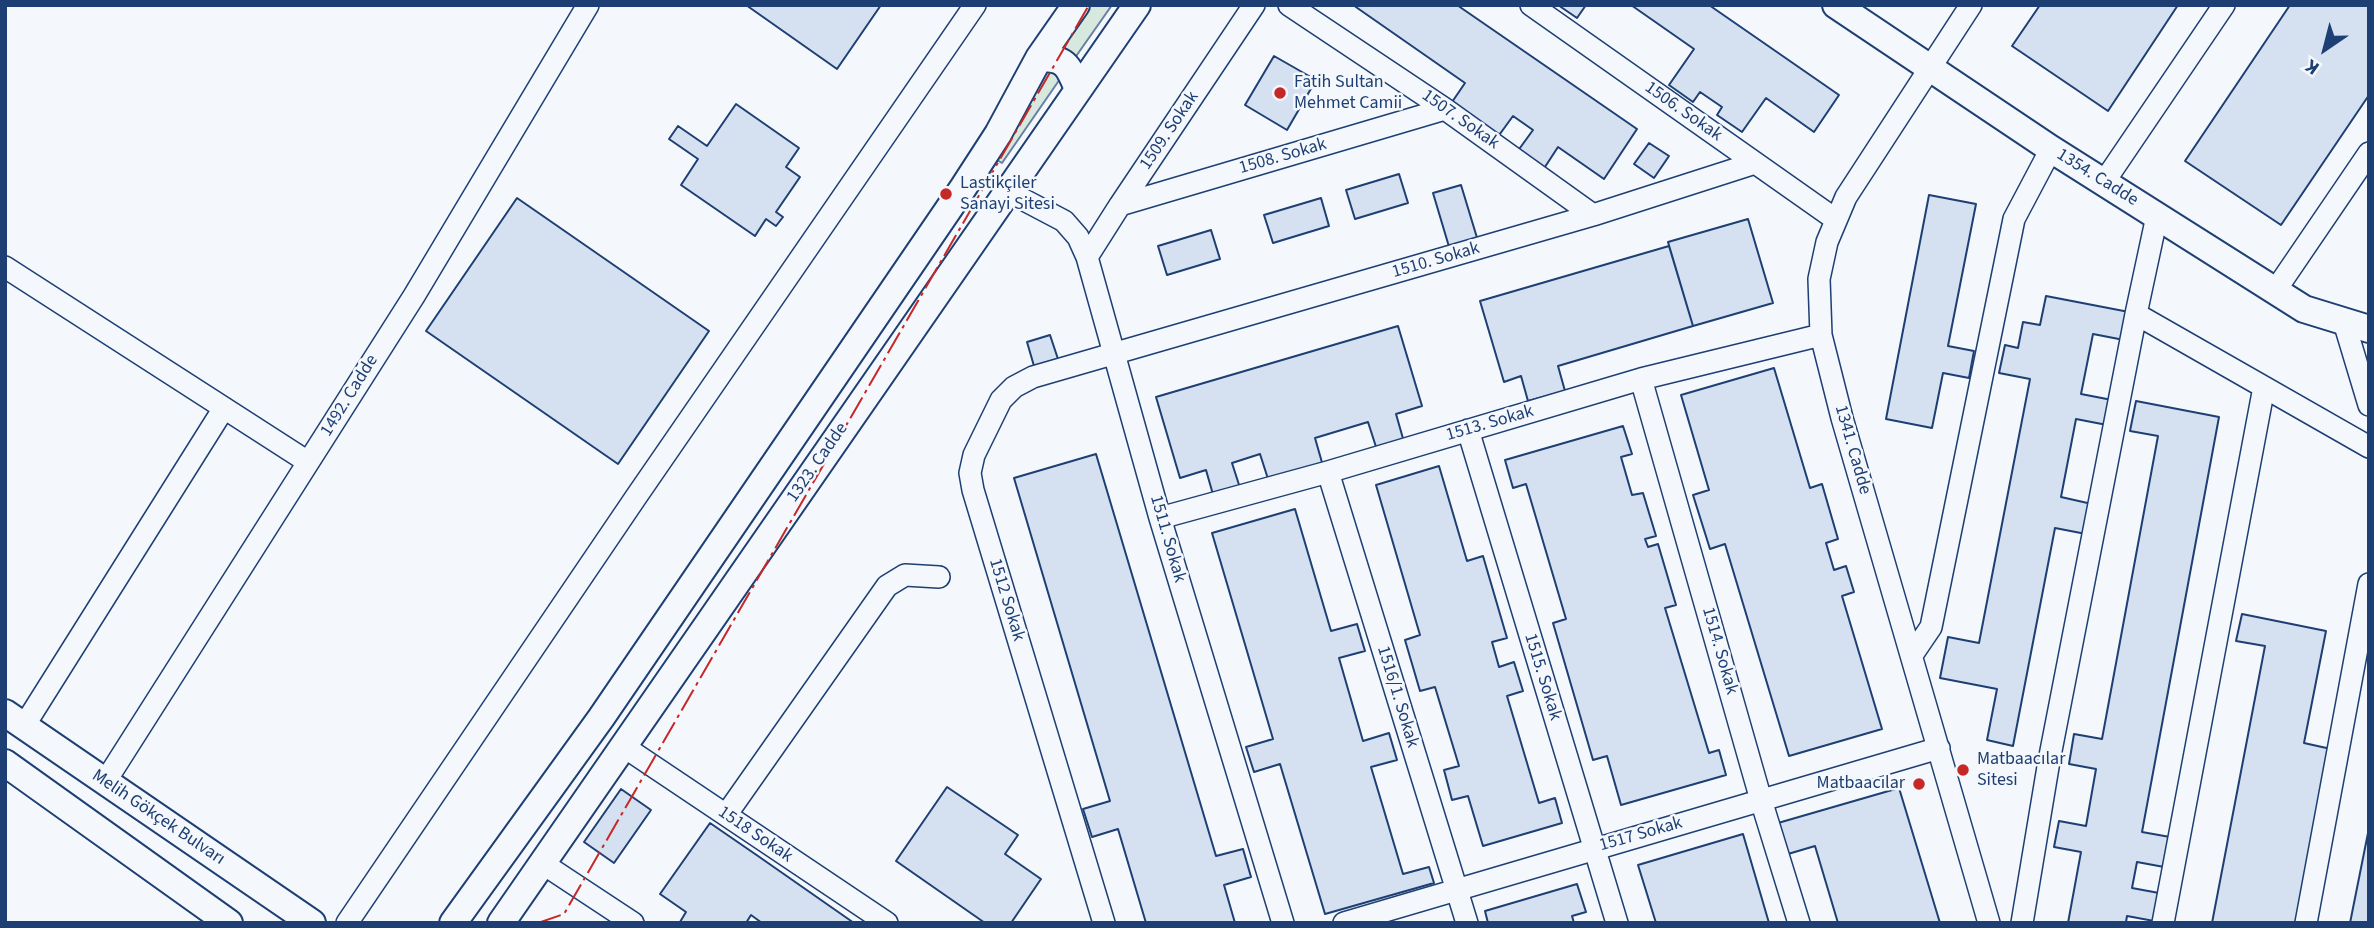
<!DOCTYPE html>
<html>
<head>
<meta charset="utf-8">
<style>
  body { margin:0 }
  #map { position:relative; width:2374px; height:928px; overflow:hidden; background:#f4f7fb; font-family:"Source Sans 3",sans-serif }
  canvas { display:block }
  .frame { position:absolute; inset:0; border:7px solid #1d3f73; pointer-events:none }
  .north { position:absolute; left:2290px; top:14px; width:70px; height:70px; -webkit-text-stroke:5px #f4f7fb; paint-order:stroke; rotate:215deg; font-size:19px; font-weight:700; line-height:28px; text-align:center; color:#1d3f73 }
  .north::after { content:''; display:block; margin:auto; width:24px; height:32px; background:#1d3f73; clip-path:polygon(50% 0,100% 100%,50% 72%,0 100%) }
</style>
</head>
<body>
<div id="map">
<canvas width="2374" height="928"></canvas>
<div class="frame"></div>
<div class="north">K</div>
</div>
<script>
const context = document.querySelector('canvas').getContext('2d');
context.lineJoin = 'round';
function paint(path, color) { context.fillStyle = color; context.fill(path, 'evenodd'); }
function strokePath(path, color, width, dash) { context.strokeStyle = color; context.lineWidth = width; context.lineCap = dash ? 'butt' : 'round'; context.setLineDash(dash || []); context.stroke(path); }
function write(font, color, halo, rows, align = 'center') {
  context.font = font + ' "Source Sans 3",sans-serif'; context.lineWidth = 5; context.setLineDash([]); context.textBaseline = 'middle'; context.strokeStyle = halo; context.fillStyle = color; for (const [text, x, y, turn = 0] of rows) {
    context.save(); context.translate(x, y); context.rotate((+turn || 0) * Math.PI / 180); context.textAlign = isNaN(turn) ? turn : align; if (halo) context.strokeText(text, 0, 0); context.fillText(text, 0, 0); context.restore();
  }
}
const green = new Path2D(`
  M1083 5H1112L1072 62 1069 52 1060 43Z
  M1052 64 1060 79 1002 163 997 160 1046 67Z`);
const building = new Path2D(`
  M746 5H881L837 69Z
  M1353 5H1457L1637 129 1604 179 1558 147 1543 170 1517 152 1533 130 1513 116 1497 138 1450 105 1465 83Z
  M1558 5H1586L1577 18Z
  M1631 5H1709L1839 95 1814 132 1766 98 1742 132 1717 115 1722 107 1700 92 1693 102 1669 85 1694 49Z
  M2040 5H2178L2108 111 2012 46Z
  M2290 5H2369V95L2281 225 2185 161Z
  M1274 56 1316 80 1287 130 1245 105Z
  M736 104 799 148 786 167 800 177 776 212 783 217 776 226 766 219 755 236 681 185 698 159 669 139 678 126 707 146Z
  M1649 143 1669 156 1654 178 1634 164Z
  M1399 174 1408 203 1355 219 1346 190Z
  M1461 185 1478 241 1450 250 1433 193Z
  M1929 195 1976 204 1948 346 1974 351 1969 378 1943 373 1932 428 1886 419Z
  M517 198 709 331 618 464 426 331Z
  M1321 198 1329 226 1273 243 1264 215Z
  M1748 219 1773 303 1693 326 1668 242Z
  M1211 230 1220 259 1167 275 1158 246Z
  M1669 246 1693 326 1558 366 1565 391 1528 401 1521 376 1504 382 1480 301Z
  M2046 296 2129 312 2124 340 2093 334 2081 394 2112 400 2107 425 2076 419 2061 497 2092 504 2086 534 2055 528 2013 746 1987 740 1997 689 1940 678 1948 637 1979 643 2030 379 1999 373 2005 345 2018 348 2023 322 2040 325Z
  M1398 326 1422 406 1396 414 1404 442 1377 450 1368 422 1315 438 1323 466 1269 482 1260 454 1232 463 1241 491 1214 498 1206 470 1180 478 1156 397Z
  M1050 335 1058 359 1034 366 1027 342Z
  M1774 368 1810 488 1822 484 1838 539 1826 543 1834 570 1846 566 1854 592 1842 596 1882 729 1789 756 1725 544 1710 549 1693 495 1709 490 1681 395Z
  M2136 401 2219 417 2142 832 2170 837 2164 867 2137 862 2132 888 2159 893 2154 921 2127 916 2126 922 2132 923H2068L2081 852 2054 847 2059 821 2086 826 2096 769 2069 764 2074 734 2102 739 2158 436 2130 431Z
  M1623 426 1632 454 1621 457 1632 495 1643 493 1656 536 1645 539 1648 547 1658 544 1676 605 1665 608 1709 753 1719 750 1726 775 1621 805 1607 756 1593 760 1553 623 1566 619 1526 484 1513 488 1505 460Z
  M1096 454 1216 856 1243 849 1251 877 1224 885 1235 923H1146L1118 829 1092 837 1083 809 1110 801 1014 478Z
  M1439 466 1467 561 1483 556 1507 638 1492 642 1499 667 1514 662 1523 691 1507 696 1539 803 1555 798 1562 823 1483 846 1468 796 1452 800 1444 770 1459 766 1435 687 1420 691 1405 640 1420 635 1376 485Z
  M1295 509 1331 631 1357 624 1365 651 1339 658 1363 741 1389 733 1397 760 1371 767 1403 874 1429 867 1434 883 1325 914 1280 764 1254 772 1246 747 1273 739 1212 533Z
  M2242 614 2326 631 2304 743 2331 749 2298 923H2212L2265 646 2236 641Z
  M947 787 1018 835 1005 854 1041 879 1011 923H985L896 861Z
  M1899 788 1940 923H1838L1815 846 1788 854 1778 823Z
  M621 789 651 810 614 863 584 842Z
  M710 823 758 856 854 923H762L751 915 746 923 680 922 686 912 660 894Z
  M2369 828V923H2350Z
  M1743 834 1769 923H1656L1638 865Z
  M1577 884 1586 912 1572 916 1574 923H1488L1485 911Z`);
const minor = new Path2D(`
  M1289 5 1445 109 1593 215
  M1531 5 1835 219
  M1971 5 1846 197 1827 242 1819 279 1821 335 1842 418 1989 923
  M2104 182 2224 5
  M1007 191 1064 221 1078 237 1087 257 1160 518 1283 923
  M1120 205 1445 109
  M2157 216 2136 314 2369 447
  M1087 257 1120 205 1254 5
  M5 267 308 462
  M2275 291 2369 153
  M2344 322 2369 405
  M1641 379 1761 800 1799 923
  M1468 430 1617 923
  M1328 472 1467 923
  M1160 518 1328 472 1641 379 1821 335
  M1912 655 1931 627 2014 219 2051 149
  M24 726 224 408
  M623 746 887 923
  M105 782 414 296 588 5
  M726 815 887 586 905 575 939 577
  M542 863 633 923
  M347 923 636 497 975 5
  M1104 923 973 490 970 473 974 455 1001 400 1014 387 1033 377 1593 215 1755 163
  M1344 923 1939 748
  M2022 923 2049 761 2136 314
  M2163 923 2264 387
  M2306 923 2369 584`);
const major = new Path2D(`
  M1836 5 2051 149 2304 309 2369 329
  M1039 58C1066 58 1068 65 1078 89
  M5 713 312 923
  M5 763 229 923
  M453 923 601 718 963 188 998 134 1039 58 1076 5
  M501 923 1137 5`);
const power = new Path2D(`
  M538 923 564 914 1089 5`);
const markers = [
  [1280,93,7,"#c62828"],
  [946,194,7,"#c62828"],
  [1963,770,7,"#c62828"],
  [1919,784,7,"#c62828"]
];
const poiNames = [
  ["Fatih Sultan",1294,83],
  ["Mehmet Camii",1294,104],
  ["Lastikçiler",960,184],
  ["Sanayi Sitesi",960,205],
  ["Matbaacılar",1977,760],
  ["Sitesi",1977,781],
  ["Matbaacılar",1905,784,"right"]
];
const streetNames = [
  ["1506. Sokak",1683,112,35],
  ["1507. Sokak",1460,120,35],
  ["1509. Sokak",1170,131,-56],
  ["1508. Sokak",1283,157,-16],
  ["1354. Cadde",2097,178,32],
  ["1510. Sokak",1436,261,-16],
  ["1492. Cadde",350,396,-58],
  ["1513. Sokak",1490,424,-16],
  ["1341. Cadde",1852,450,74],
  ["1323. Cadde",818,463,-55],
  ["1511. Sokak",1167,539,74],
  ["1512 Sokak",1006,600,73],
  ["1514. Sokak",1719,651,74],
  ["1515. Sokak",1542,677,73],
  ["1516/1. Sokak",1397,697,73],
  ["Melih Gökçek Bulvarı",158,818,34],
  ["1518 Sokak",755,835,34],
  ["1517 Sokak",1641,835,-16]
];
paint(green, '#d7e8df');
strokePath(green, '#687fa3', 2);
paint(building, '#d5e0f0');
strokePath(building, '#1d3f73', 2);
strokePath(minor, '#1d3f73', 24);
strokePath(major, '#1d3f73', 30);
strokePath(minor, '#f4f7fb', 21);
strokePath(major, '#f4f7fb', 26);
strokePath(power, '#c62828', 2, [24, 5, 3.5, 5]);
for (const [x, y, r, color] of markers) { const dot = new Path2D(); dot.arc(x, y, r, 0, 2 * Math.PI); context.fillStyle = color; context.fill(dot); strokePath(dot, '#f4f7fb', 2.5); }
write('18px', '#1d3f73', '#f4f7fb', poiNames, 'left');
write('18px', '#1d3f73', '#f4f7fb', streetNames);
</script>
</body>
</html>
